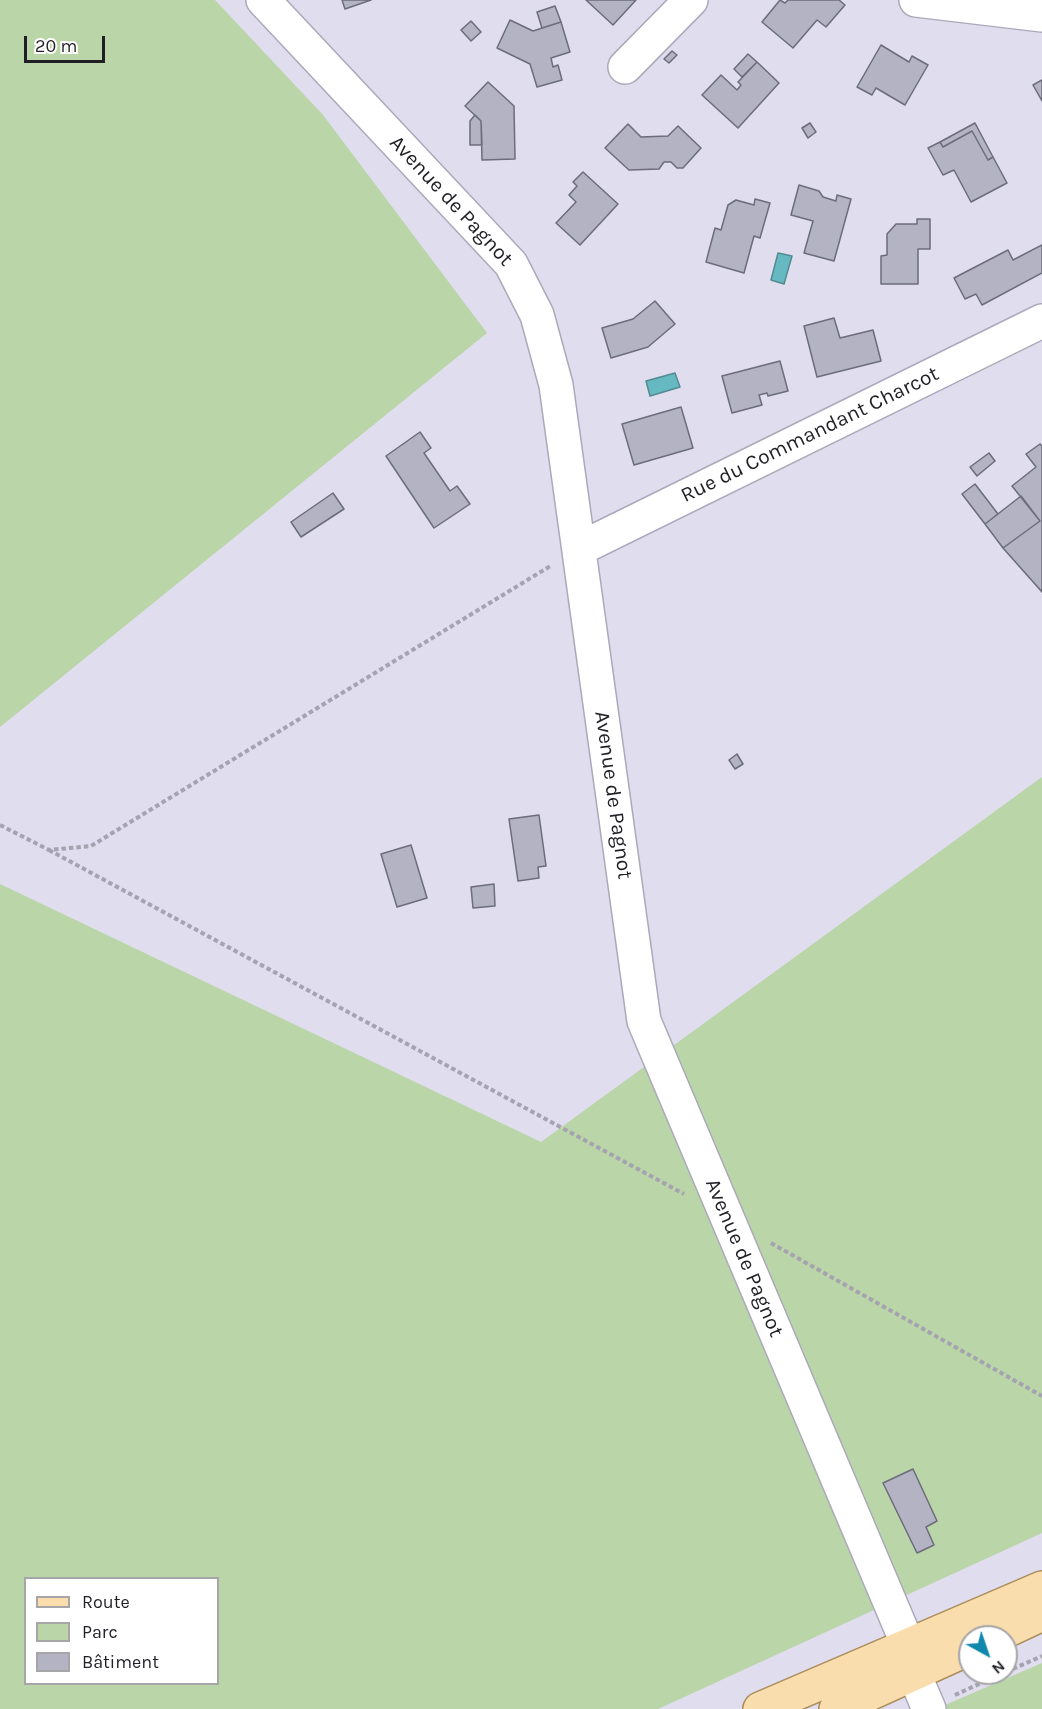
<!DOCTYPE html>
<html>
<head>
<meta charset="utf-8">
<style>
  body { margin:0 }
  #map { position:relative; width:1042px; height:1709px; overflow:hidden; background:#dfddee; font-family:Karla,sans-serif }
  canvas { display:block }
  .legend { position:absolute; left:24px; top:1577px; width:195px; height:108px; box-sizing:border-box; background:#fff; border:2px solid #a6a5a8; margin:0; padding:8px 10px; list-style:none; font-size:18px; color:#201f25 }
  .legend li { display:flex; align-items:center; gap:12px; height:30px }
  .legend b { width:30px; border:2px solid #a6a5a8 }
  .north { position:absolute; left:958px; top:1625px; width:60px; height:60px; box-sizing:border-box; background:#fff; border:2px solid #a6a5a8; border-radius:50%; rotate:140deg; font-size:16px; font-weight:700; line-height:24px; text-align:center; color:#201f25 }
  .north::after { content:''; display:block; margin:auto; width:21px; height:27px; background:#1088ac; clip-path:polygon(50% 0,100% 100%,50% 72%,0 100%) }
  .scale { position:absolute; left:24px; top:36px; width:81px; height:27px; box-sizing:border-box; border:3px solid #201f25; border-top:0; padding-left:8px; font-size:18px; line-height:21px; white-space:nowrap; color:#201f25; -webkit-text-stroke:4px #fff; paint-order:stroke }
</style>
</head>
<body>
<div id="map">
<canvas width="1042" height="1709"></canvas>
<ul class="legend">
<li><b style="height:8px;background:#faddad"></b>Route</li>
<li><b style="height:16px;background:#bad5a8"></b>Parc</li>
<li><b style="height:16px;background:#b3b3c4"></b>Bâtiment</li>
</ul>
<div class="north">N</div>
<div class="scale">20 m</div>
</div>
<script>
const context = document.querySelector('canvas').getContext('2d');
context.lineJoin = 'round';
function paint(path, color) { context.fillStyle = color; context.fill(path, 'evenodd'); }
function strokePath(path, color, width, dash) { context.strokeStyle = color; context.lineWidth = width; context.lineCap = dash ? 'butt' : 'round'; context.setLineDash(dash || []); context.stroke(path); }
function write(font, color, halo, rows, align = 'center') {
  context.font = font + ' Karla,sans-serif'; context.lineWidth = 4.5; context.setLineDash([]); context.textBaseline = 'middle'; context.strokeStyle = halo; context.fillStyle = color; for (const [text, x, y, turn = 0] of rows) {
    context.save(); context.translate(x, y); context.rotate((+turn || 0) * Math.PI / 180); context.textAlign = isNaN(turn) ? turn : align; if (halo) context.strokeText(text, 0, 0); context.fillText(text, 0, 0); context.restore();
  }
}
const green = new Path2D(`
  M0 0H215L323 115 487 333 0 727Z
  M1042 777V1533L658 1709H0V884L541 1142ZM26 1578H218V1684H26Z
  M1042 1663V1709H936Z`);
const water = new Path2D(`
  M778 253 792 256 784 284 771 280Z
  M675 373 680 387 650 396 646 381Z`);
const building = new Path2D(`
  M342 0H371L345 9Z
  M586 0H636L613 25Z
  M780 0 785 3 788 0H839L845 5 826 27 817 20 793 48 762 22Z
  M555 6 561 22 542 28 537 12Z
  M510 20 533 31 561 22 570 52 551 58 553 67 558 65 562 80 537 87 530 64 497 48Z
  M471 21 481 32 471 41 461 30Z
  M881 45 909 62 912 56 928 65 905 105 876 88 872 95 857 87Z
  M672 51 677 55 669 63 664 59Z
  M748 54 757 62 742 77 734 69Z
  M757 62 779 83 738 128 702 95 721 75 737 90 741 85 738 82Z
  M1042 80V101L1033 85Z
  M488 82 514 106 515 159 482 160 481 121 465 106Z
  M475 115 481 121 482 145H470V121Z
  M810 123 816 132 808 138 802 128Z
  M975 123 993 157 988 160 972 131 943 147 940 142Z
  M628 124 641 137 668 136 678 126 701 148 683 168H677L671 162H664L659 169 629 170 605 148Z
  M972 131 988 160 993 157 1007 183 971 202 954 170 943 175 928 148 940 142 943 147Z
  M583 172 618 204 580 245 556 223 576 202 569 195 577 186 573 182Z
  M799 185 819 191 823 197 836 201 837 195 851 199 834 261 804 253 813 221 791 215Z
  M755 199 770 203 760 238 754 236 744 273 706 262 715 228 721 230 728 205 736 200 754 205Z
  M917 219H930V249H918V284H881V256L887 255V234L896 224H917Z
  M1042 245V273L982 305 976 294 965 299 954 278 1008 250 1013 260Z
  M655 301 675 324 648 347 611 358 602 328 633 319Z
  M834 318 840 338 873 330 881 361 817 377 804 326Z
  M780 361 788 391 768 396 767 393 759 395 762 405 732 413 722 376Z
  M681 407 693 448 634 465 622 424Z
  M420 432 431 448 424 453 450 491 457 486 470 504 434 528 386 456Z
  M1040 444 1042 446V592L1003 548 1040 521 1012 486 1036 467 1026 454Z
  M989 453 995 461 977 476 970 467Z
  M975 484 998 514 985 524 962 494Z
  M333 493 344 509 301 537 291 522Z
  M1021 496 1040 521 1003 548 985 524Z
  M737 754 743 764 735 769 729 760Z
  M539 815 546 866 538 867 539 878 518 881 509 819Z
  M411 845 427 898 397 907 381 854Z
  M494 884 495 906 473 908 471 887Z
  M913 1469 937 1521 926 1527 934 1545 917 1553 883 1483Z`);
const path = new Path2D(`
  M0 825 49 850 91 846 552 565
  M49 850 684 1194
  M771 1243 1042 1396
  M1006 1672 1042 1656
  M955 1695 1003 1673`);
const minor = new Path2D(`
  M263 0 511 264 537 315 556 385 644 1021 908 1645
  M916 0 1042 15
  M625 67 691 0
  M579 549 1042 321
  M914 1674 929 1709`);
const major = new Path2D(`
  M993 1637 1042 1614
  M760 1709 1042 1588
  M836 1709 970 1648`);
const streetNames = [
  ["Avenue de Pagnot",451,201,47],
  ["Rue du Commandant Charcot",810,435,-26],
  ["Avenue de Pagnot",613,795,82],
  ["Avenue de Pagnot",744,1258,67]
];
paint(green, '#bad5a8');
paint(water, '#67b9c1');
strokePath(water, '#528b92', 1.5);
paint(building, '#b3b3c4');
strokePath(building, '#6c6c7b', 1.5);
strokePath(minor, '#aba9ba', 36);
strokePath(major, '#ab8c5a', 36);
strokePath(path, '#a5a3b0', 4, [4.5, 3]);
strokePath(minor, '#fff', 33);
strokePath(major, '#faddad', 33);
write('21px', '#201f25', '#fff', streetNames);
</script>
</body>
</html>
